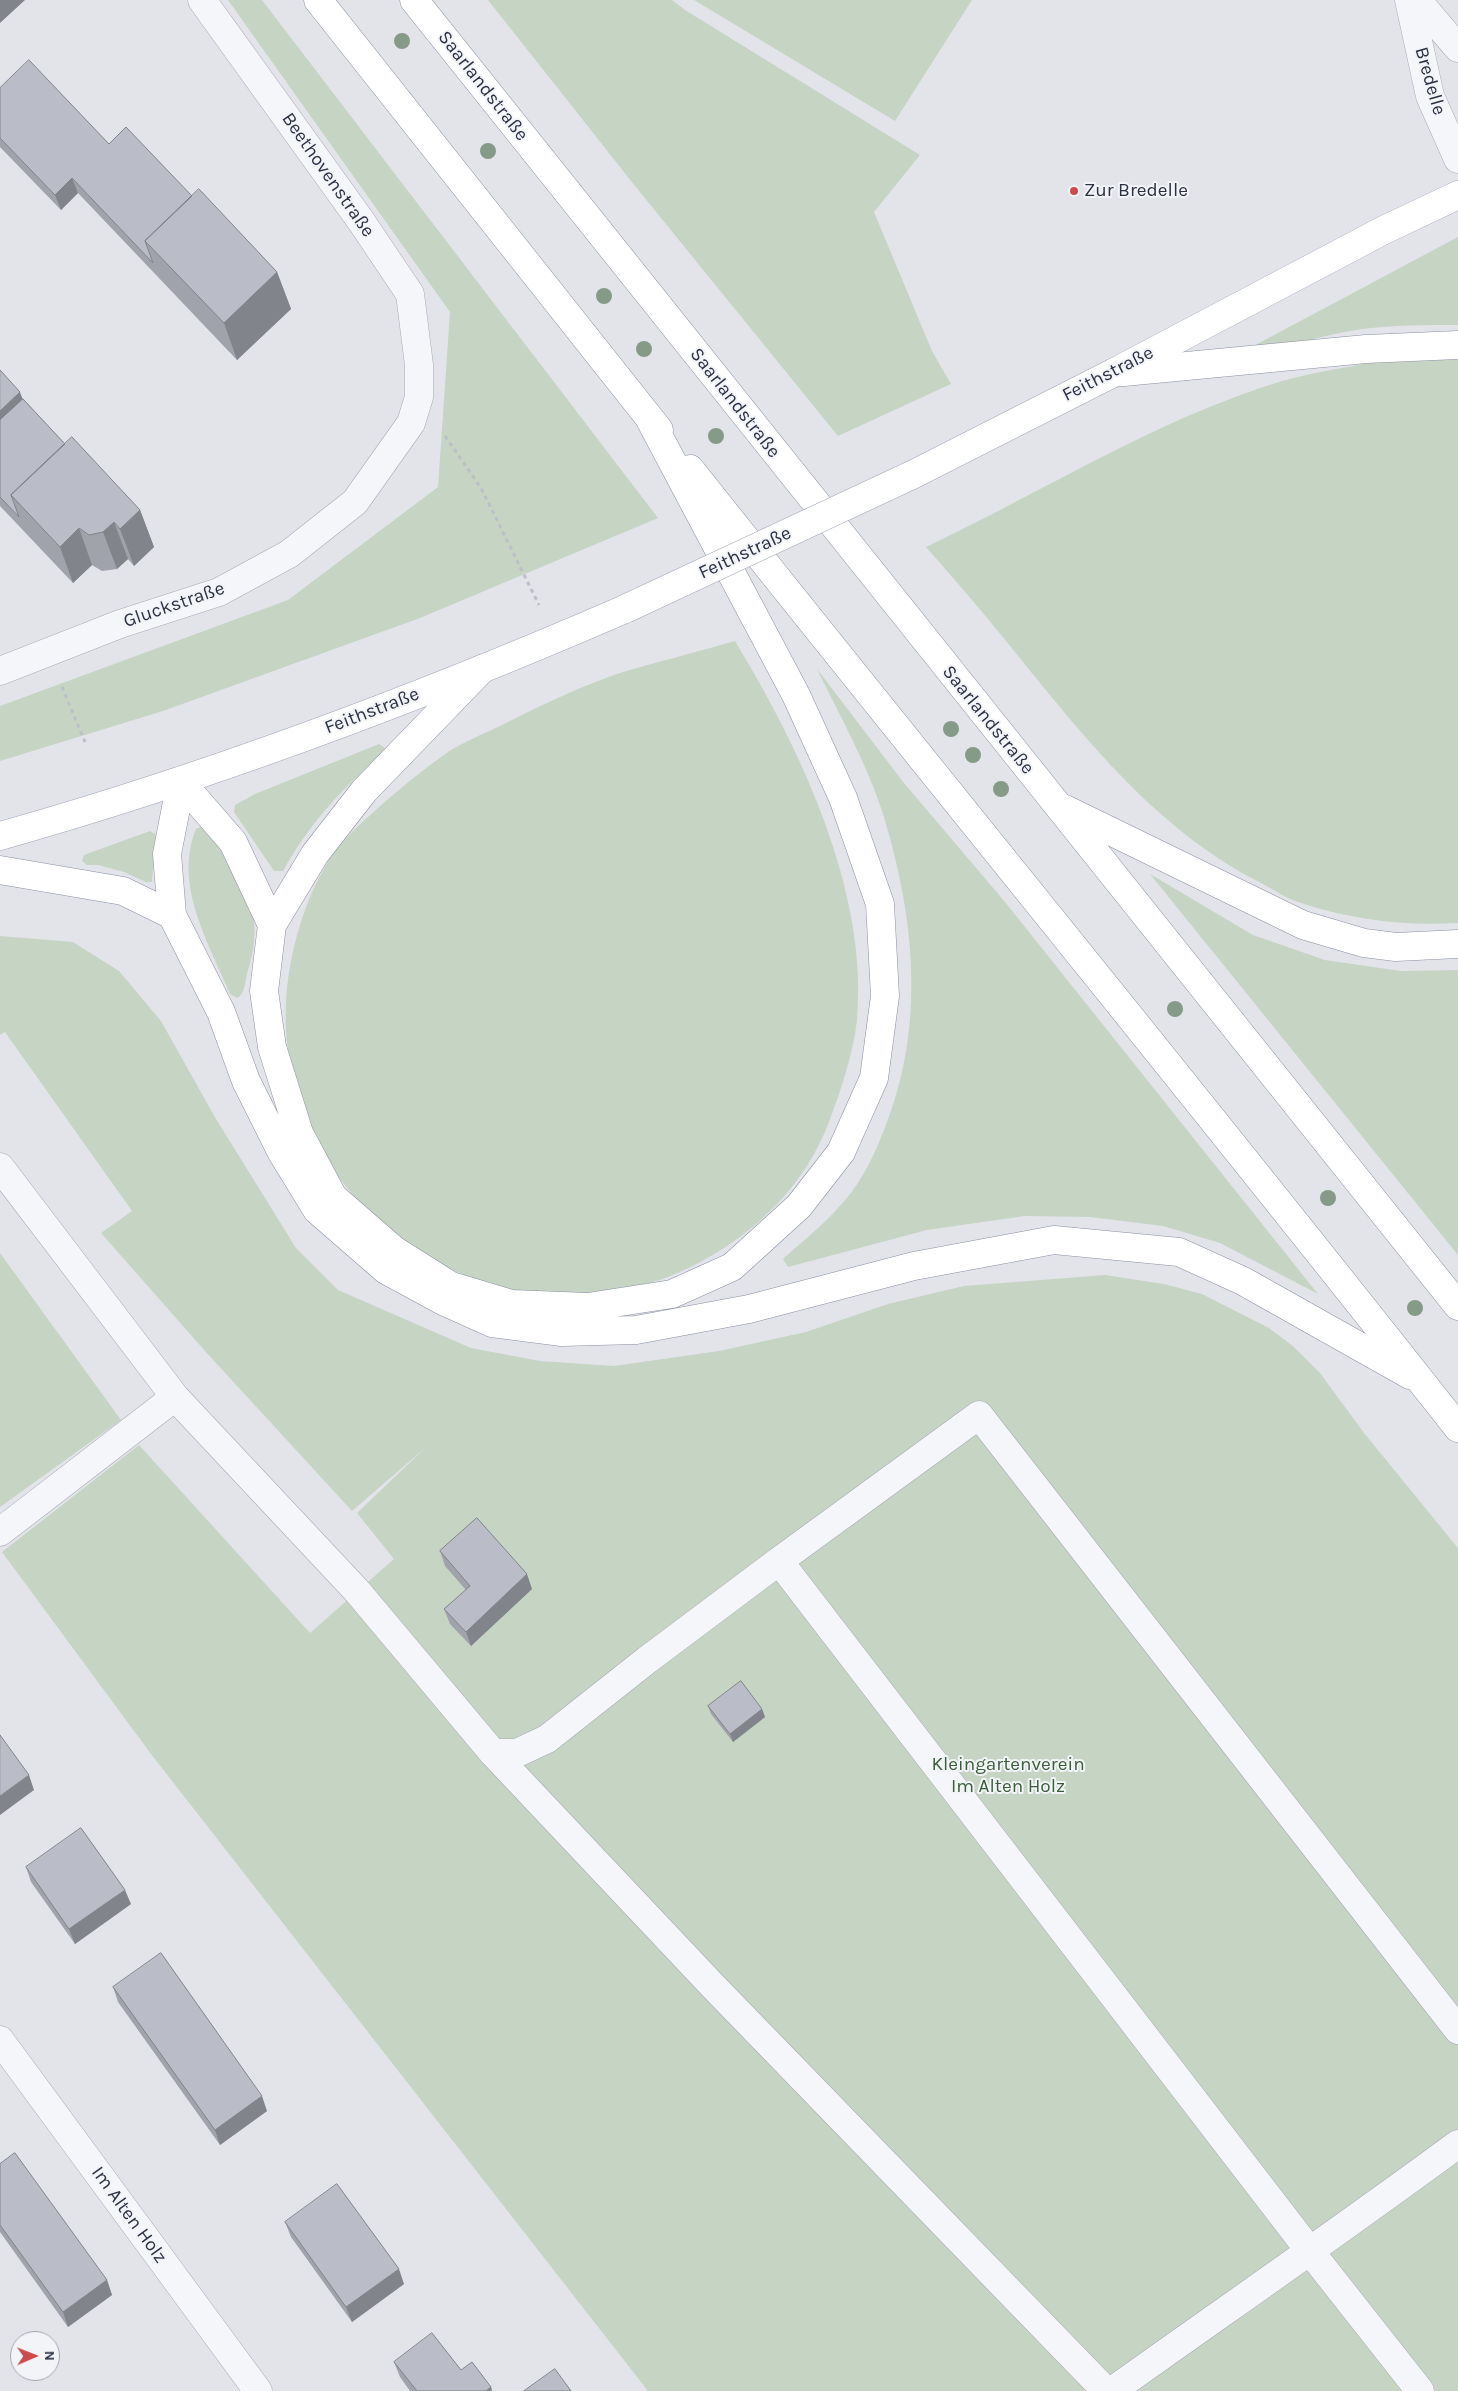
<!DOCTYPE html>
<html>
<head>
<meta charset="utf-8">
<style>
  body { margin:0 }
  #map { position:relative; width:1458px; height:2391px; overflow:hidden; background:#e2e4ea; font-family:Karla,sans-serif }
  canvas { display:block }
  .north { position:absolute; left:10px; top:2331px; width:50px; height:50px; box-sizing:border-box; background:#f2f4f8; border:1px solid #a2a6af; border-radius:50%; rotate:89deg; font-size:14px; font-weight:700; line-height:20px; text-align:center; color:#2b3042 }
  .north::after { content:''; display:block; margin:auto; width:18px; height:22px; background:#cc4b4c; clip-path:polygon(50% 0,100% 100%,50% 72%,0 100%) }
</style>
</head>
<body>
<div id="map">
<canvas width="1458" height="2391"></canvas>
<div class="north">N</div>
</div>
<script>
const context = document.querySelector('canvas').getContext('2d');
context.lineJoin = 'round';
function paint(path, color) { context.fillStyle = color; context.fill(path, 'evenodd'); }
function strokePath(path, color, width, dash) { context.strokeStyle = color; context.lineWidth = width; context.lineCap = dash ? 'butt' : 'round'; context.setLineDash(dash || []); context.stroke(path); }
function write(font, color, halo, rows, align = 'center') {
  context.font = font + ' Karla,sans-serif'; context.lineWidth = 4; context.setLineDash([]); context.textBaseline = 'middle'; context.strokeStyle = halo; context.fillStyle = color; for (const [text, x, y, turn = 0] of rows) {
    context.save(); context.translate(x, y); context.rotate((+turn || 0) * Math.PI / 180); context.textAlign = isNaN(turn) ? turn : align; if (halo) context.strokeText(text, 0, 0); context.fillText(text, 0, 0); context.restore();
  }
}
const green = new Path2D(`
  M228 0H262L658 518 420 618 163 711 0 761V706L288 600 438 487 450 312Z
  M488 0H672L685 10 920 155 874 212 932 351 951 384 838 436 635 186Z
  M694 0H972L895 121Z
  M1458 237V325C1426 325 1394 325 1362 329 1326 334 1290 346 1254 355L1248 349Z
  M1393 358H1443L1458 360V923C1405 926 1352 920 1301 903 1287 899 1274 890 1261 883 1145 824 1069 717 988 619 968 595 947 571 926 547 1044 491 1157 419 1282 381 1318 371 1357 366 1393 358Z
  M735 641C800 748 869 892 857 1020 853 1055 841 1089 829 1122 806 1183 758 1231 702 1261 495 1374 246 1192 291 961 298 924 312 885 333 854 338 846 346 839 352 832 382 803 414 776 448 752 464 742 483 734 500 726 537 707 575 689 614 675 654 662 695 653 735 641Z
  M817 669 904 783 1005 902 1318 1294 1220 1243 1163 1226 1090 1217 1025 1216 927 1230 788 1267 783 1259C804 1240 828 1221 846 1199 863 1179 875 1153 884 1130 926 1026 915 919 883 814 867 764 840 716 817 669Z
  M379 744 385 748 383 755C341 788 309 825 283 871H274L234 812 235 805 255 794Z
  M200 827 204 828C224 850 250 891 254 921 256 939 252 958 247 974 245 982 245 994 237 998L230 994C209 943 173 885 196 829Z
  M150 831 155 834 156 837 152 882H146L124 872 98 865H87L82 861 84 855Z
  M1150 874 1253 935 1325 960 1401 971 1458 970V1255Z
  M0 936 73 942 119 971 161 1021 216 1119 296 1248 338 1290 471 1348 540 1361 614 1366 719 1351 806 1332 888 1304 964 1286 1105 1275 1164 1284 1202 1294 1269 1328 1294 1347 1320 1373 1364 1433 1458 1548V2391H648L151 1754 2 1552 139 1445 310 1633 394 1559 357 1513 425 1448 352 1511 205 1351 101 1233 132 1211 5 1032 0 1035Z
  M0 1253 121 1420 0 1507Z`);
const path = new Path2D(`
  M445 436 481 488 539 605
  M62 687 85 742`);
const minor = new Path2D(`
  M1409 0 1430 96 1458 159
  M1417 0 1458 48
  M0 671 120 624 219 592 289 554 355 502 411 423 419 397V365L410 294 361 221 202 0
  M0 1167 175 1397
  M0 1532 175 1397 357 1591 493 1753 712 1985 1106 2391
  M493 1753H517L547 1739 647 1660 779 1561
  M0 2040 258 2391
  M1112 2391C1227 2309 1344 2228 1458 2144
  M1420 2391 1309 2250 779 1561 979 1415 1458 2030`);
const major = new Path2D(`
  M1113 373 1384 230 1458 195
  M0 836C213 776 422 697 625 609`);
const highway = new Path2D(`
  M318 0 659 430
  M414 0 1458 1306
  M1113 373 1366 349 1458 345
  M690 469C945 790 1205 1106 1458 1428
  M482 669 364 791 315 854 272 925 264 991 272 1047 299 1133 333 1197 394 1250 451 1286 511 1304 588 1307 672 1294 732 1267 799 1206 841 1152 874 1078 885 996 880 904 843 798 796 695 648 416
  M181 782 233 842 272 925
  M1065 809 1303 925 1364 943 1396 947 1458 944
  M0 870 123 891 172 915 221 1012 246 1081 282 1153 317 1210 386 1270 443 1301 492 1323 562 1332 636 1330 749 1309 914 1266 1054 1240 1179 1252 1243 1281 1410 1375
  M172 915 167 854 181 782`);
const majorBridge = new Path2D(`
  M625 609 914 474 1113 373`);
const trees = [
  [402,41],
  [488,151],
  [604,296],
  [644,349],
  [716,436],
  [951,729],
  [973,755],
  [1001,789],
  [1175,1009],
  [1328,1198],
  [1415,1308]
];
const wall = new Path2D(`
  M0 88 109 144 192 196 277 272 291 309 237 360 78 193 61 210 0 147Z
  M0 370 23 399 65 444 140 510 154 547 134 566 128 559 117 569 102 571 92 565 73 583 0 506Z
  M440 1551 532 1589 471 1646 450 1624 444 1609 466 1590 445 1566Z
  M708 1706 762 1709 765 1717 733 1742 711 1714Z
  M26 1867 131 1904 75 1944 31 1882Z
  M113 1987 267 2111 220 2145 118 2002Z
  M0 2164 107 2280 112 2295 68 2327 0 2232Z
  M285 2222 404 2284 352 2322 291 2237Z
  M394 2362 461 2370 491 2387 492 2391H410L400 2377Z`);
const shadedWall = new Path2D(`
  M0 0H25L0 23Z
  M72 178 78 193 61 210 55 195Z
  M277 272 291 309 237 360 224 323Z
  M20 392 28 414 0 440V411Z
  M140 510 154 547 134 566 120 529Z
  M114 522 128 559 117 569 103 532Z
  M79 528 92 565 73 583 60 547Z
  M527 1574 532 1589 471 1646 466 1632Z
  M762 1709 765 1717 733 1742 730 1734Z
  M29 1775 34 1790 0 1815V1796Z
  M125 1890 131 1904 75 1944 69 1929Z
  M262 2096 267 2111 220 2145 215 2130Z
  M399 2269 404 2284 352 2322 346 2307Z
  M107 2280 112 2295 68 2327 63 2312Z
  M491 2387 492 2391H486Z`);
const building = new Path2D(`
  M29 60 109 144 126 127 192 196 145 241 153 263 72 178 55 195 0 138V88Z
  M199 189 277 272 224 323 145 241Z
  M0 370 20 392 0 411Z
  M23 399 65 444 11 495 19 517 0 497V420Z
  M72 437 140 510 120 529 114 522 103 532 89 535 79 528 60 547 11 495Z
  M477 1518 527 1574 466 1632 444 1609 470 1586 440 1551Z
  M741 1681 762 1709 730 1734 708 1706Z
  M0 1735 29 1775 0 1796Z
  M81 1828 125 1890 69 1929 26 1867Z
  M161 1953 262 2096 215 2130 113 1987Z
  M15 2153 107 2280 63 2312 0 2225V2164Z
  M337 2184 399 2269 346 2307 285 2222Z
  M432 2333 461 2370 472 2362 491 2387 486 2391H417L394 2362Z
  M555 2369 571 2391H524Z`);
const markers = [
  [1074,191,5,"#cc4b4c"]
];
const streetNames = [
  ["Bredelle",1430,81,74],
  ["Saarlandstraße",483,86,52],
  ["Beethovenstraße",328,175,55],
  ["Feithstraße",1108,374,-27],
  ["Saarlandstraße",735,403,52],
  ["Feithstraße",745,553,-25],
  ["Gluckstraße",174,605,-19],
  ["Feithstraße",372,711,-21],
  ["Saarlandstraße",988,720,51],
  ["Im Alten Holz",129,2215,54]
];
const poiNames = [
  ["Zur Bredelle",1084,191]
];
const parkNames = [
  ["Kleingartenverein",1008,1765],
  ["Im Alten Holz",1008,1787]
];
paint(green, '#c6d4c4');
strokePath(minor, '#a7aab4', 29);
strokePath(major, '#a2a7b6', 29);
strokePath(highway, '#8a90a1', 29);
strokePath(path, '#bcbfc6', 3, [4, 4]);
strokePath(minor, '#f5f6f9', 28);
strokePath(major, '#fff', 28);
strokePath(highway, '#fff', 28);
strokePath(majorBridge, '#a2a7b6', 29, []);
strokePath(majorBridge, '#fff', 28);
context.fillStyle = '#869a88';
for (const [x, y] of trees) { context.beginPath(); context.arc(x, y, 8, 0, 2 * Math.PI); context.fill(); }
paint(wall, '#a0a3ab');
paint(shadedWall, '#82848b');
paint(building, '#babdc7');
strokePath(building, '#82848b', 1);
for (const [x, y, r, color] of markers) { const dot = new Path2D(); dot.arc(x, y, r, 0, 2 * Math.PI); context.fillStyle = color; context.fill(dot); strokePath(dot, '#f2f4f8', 2); }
write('19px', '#2b3042', '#f2f4f8', streetNames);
write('19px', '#2b3042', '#f2f4f8', poiNames, 'left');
write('19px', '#3a5e38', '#f2f4f8', parkNames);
</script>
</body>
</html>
